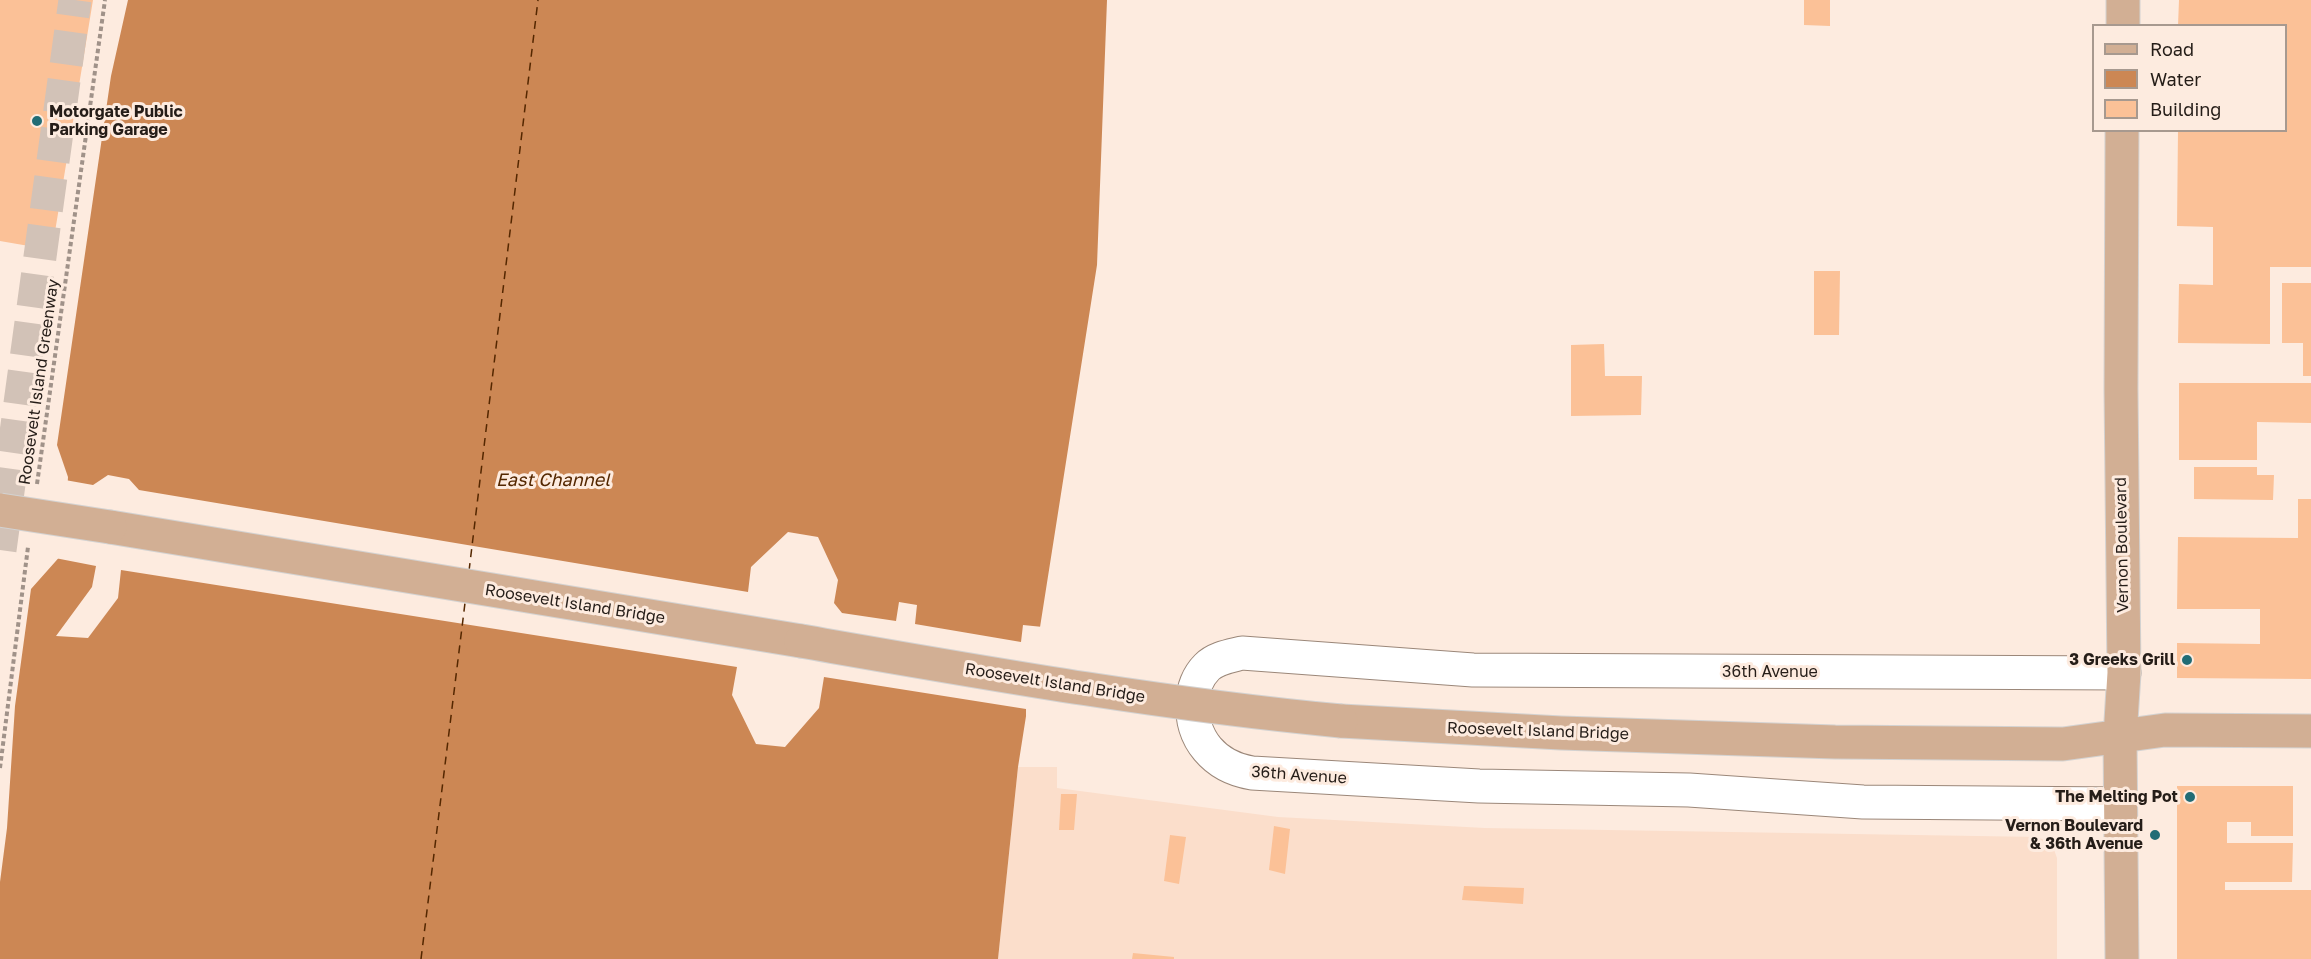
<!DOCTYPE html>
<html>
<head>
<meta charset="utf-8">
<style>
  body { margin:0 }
  #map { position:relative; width:2311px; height:959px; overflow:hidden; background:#fdebdf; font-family:"Golos Text",sans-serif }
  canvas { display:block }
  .legend { position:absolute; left:2092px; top:24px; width:195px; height:108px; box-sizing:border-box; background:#fdebdf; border:2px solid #a7998f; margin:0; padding:8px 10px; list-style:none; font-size:18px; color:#251d18 }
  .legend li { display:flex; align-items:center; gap:12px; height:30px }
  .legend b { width:30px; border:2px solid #a7998f }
</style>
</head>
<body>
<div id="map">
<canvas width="2311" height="959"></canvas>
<ul class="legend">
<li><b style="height:8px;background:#d2af94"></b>Road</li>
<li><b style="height:16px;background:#cc8754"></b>Water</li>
<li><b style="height:16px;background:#fbc197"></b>Building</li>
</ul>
</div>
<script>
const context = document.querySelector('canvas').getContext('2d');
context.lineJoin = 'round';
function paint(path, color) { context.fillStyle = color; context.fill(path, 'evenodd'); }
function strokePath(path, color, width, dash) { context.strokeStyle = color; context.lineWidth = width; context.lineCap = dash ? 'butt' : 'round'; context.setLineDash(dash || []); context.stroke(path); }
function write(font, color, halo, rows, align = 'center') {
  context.font = font + ' "Golos Text",sans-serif'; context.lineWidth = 6; context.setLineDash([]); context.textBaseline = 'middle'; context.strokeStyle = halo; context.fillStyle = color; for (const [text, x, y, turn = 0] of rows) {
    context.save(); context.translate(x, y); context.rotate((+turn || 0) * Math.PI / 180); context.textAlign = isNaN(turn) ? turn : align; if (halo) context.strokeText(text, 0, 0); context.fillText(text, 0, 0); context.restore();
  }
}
const built = new Path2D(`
  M1018 767H1057V788L1278 817 1485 828 2038 837 2052 844 2057 858V959H998Z`);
const water = new Path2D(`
  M128 0H1107L1097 265 1018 767 998 959H0V882L7 828 15 706 31 589 63 553 68 477 57 445 111 76Z`);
const pier = new Path2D(`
  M108 475 129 479 139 490 748 592 751 567 788 532 818 537 838 580 834 603 842 613 896 621 899 602 917 605 915 624 1021 642 1023 625 1043 627 1026 733V709L824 677 819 708 785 747 756 744 732 695 737 667 121 570 118 598 88 638 56 636 92 587 96 566 55 558 60 552 65 480 93 485Z`);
const ferry = new Path2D(`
  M469 571 538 0
  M421 959 465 603`);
const building = new Path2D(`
  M0 0H93L52 250 0 241Z
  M1804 0H1830V26L1804 25Z
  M2179 0H2311V267H2270V344L2178 343 2179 284 2213 285V227L2177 226 2178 130H2286V26H2178Z
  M1814 271H1840L1839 335H1814Z
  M2282 283H2311V376H2303V343H2282Z
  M1604 344 1605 376H1642L1641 415 1571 416V345Z
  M2179 383H2311V423L2257 422V460H2179Z
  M2194 467H2257V475H2274L2273 500 2194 499Z
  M2298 499H2311V679L2177 678V643L2260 644V609H2177L2178 537 2298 538Z
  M2177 786H2293V836H2251V822H2227V843H2293L2292 882H2225V890H2311V959H2177Z
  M1061 794H1077L1074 830H1059Z
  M1274 826 1290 829 1285 874 1269 870Z
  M1170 835 1186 837 1179 884 1164 881Z
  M1464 886 1524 888 1523 904 1462 900Z
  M1133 953 1174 957V959H1132Z`);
const minorTunnel = new Path2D(`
  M0 550 75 0`);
const path = new Path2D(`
  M37 484 105 0
  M0 768 28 547`);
const minor = new Path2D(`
  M2120 804 1863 802 1689 790 1479 786 1252 773C1215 767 1190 739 1193 701 1193 689 1198 676 1207 667 1216 658 1230 656 1242 653L1473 670 2124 673`);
const major = new Path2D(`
  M2123 26V0
  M110 527 801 641
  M1341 721 1561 733 1835 742 2063 744 2165 730 2311 731
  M2122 959 2120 737 2124 673 2121 389 2122 130`);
const majorBridge = new Path2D(`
  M0 510 110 527
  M801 641C980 672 1159 704 1341 721`);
const markers = [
  [37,121,6,"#226c75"],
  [2187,660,6,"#226c75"],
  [2190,797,6,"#226c75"],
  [2155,835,6,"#226c75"]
];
const poiNames = [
  ["Motorgate Public",49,112,"left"],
  ["Parking Garage",49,130,"left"],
  ["3 Greeks Grill",2175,660],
  ["The Melting Pot",2178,797],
  ["Vernon Boulevard",2143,826],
  ["& 36th Avenue",2143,844]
];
const streetNames = [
  ["Roosevelt Island Greenway",39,382,-82],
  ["Vernon Boulevard",2122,545,-91],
  ["Roosevelt Island Bridge",575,604,9],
  ["36th Avenue",1770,672],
  ["Roosevelt Island Bridge",1055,683,9],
  ["Roosevelt Island Bridge",1538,731,2],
  ["36th Avenue",1299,775,4]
];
const waterNames = [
  ["East Channel",553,480]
];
paint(built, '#fbdecb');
paint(water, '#cc8754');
paint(pier, '#fdebdf');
strokePath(ferry, '#542700', 1.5, [8, 6]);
paint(building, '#fbc197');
strokePath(minorTunnel, '#d2c2b7', 33, [33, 16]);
strokePath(minor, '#9b8779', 35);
strokePath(major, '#d3d2d1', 35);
strokePath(path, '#a09289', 4, [4.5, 3]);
strokePath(minor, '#fff', 33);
strokePath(major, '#d2af94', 33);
strokePath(majorBridge, '#d3d2d1', 35, []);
strokePath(majorBridge, '#d2af94', 33);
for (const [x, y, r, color] of markers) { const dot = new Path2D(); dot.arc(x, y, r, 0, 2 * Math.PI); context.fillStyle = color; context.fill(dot); strokePath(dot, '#fdebdf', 2); }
write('bold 16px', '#251d18', '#fdebdf', poiNames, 'right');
write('16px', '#251d18', '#fdebdf', streetNames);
write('italic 18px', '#542700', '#fdebdf', waterNames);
</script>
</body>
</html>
